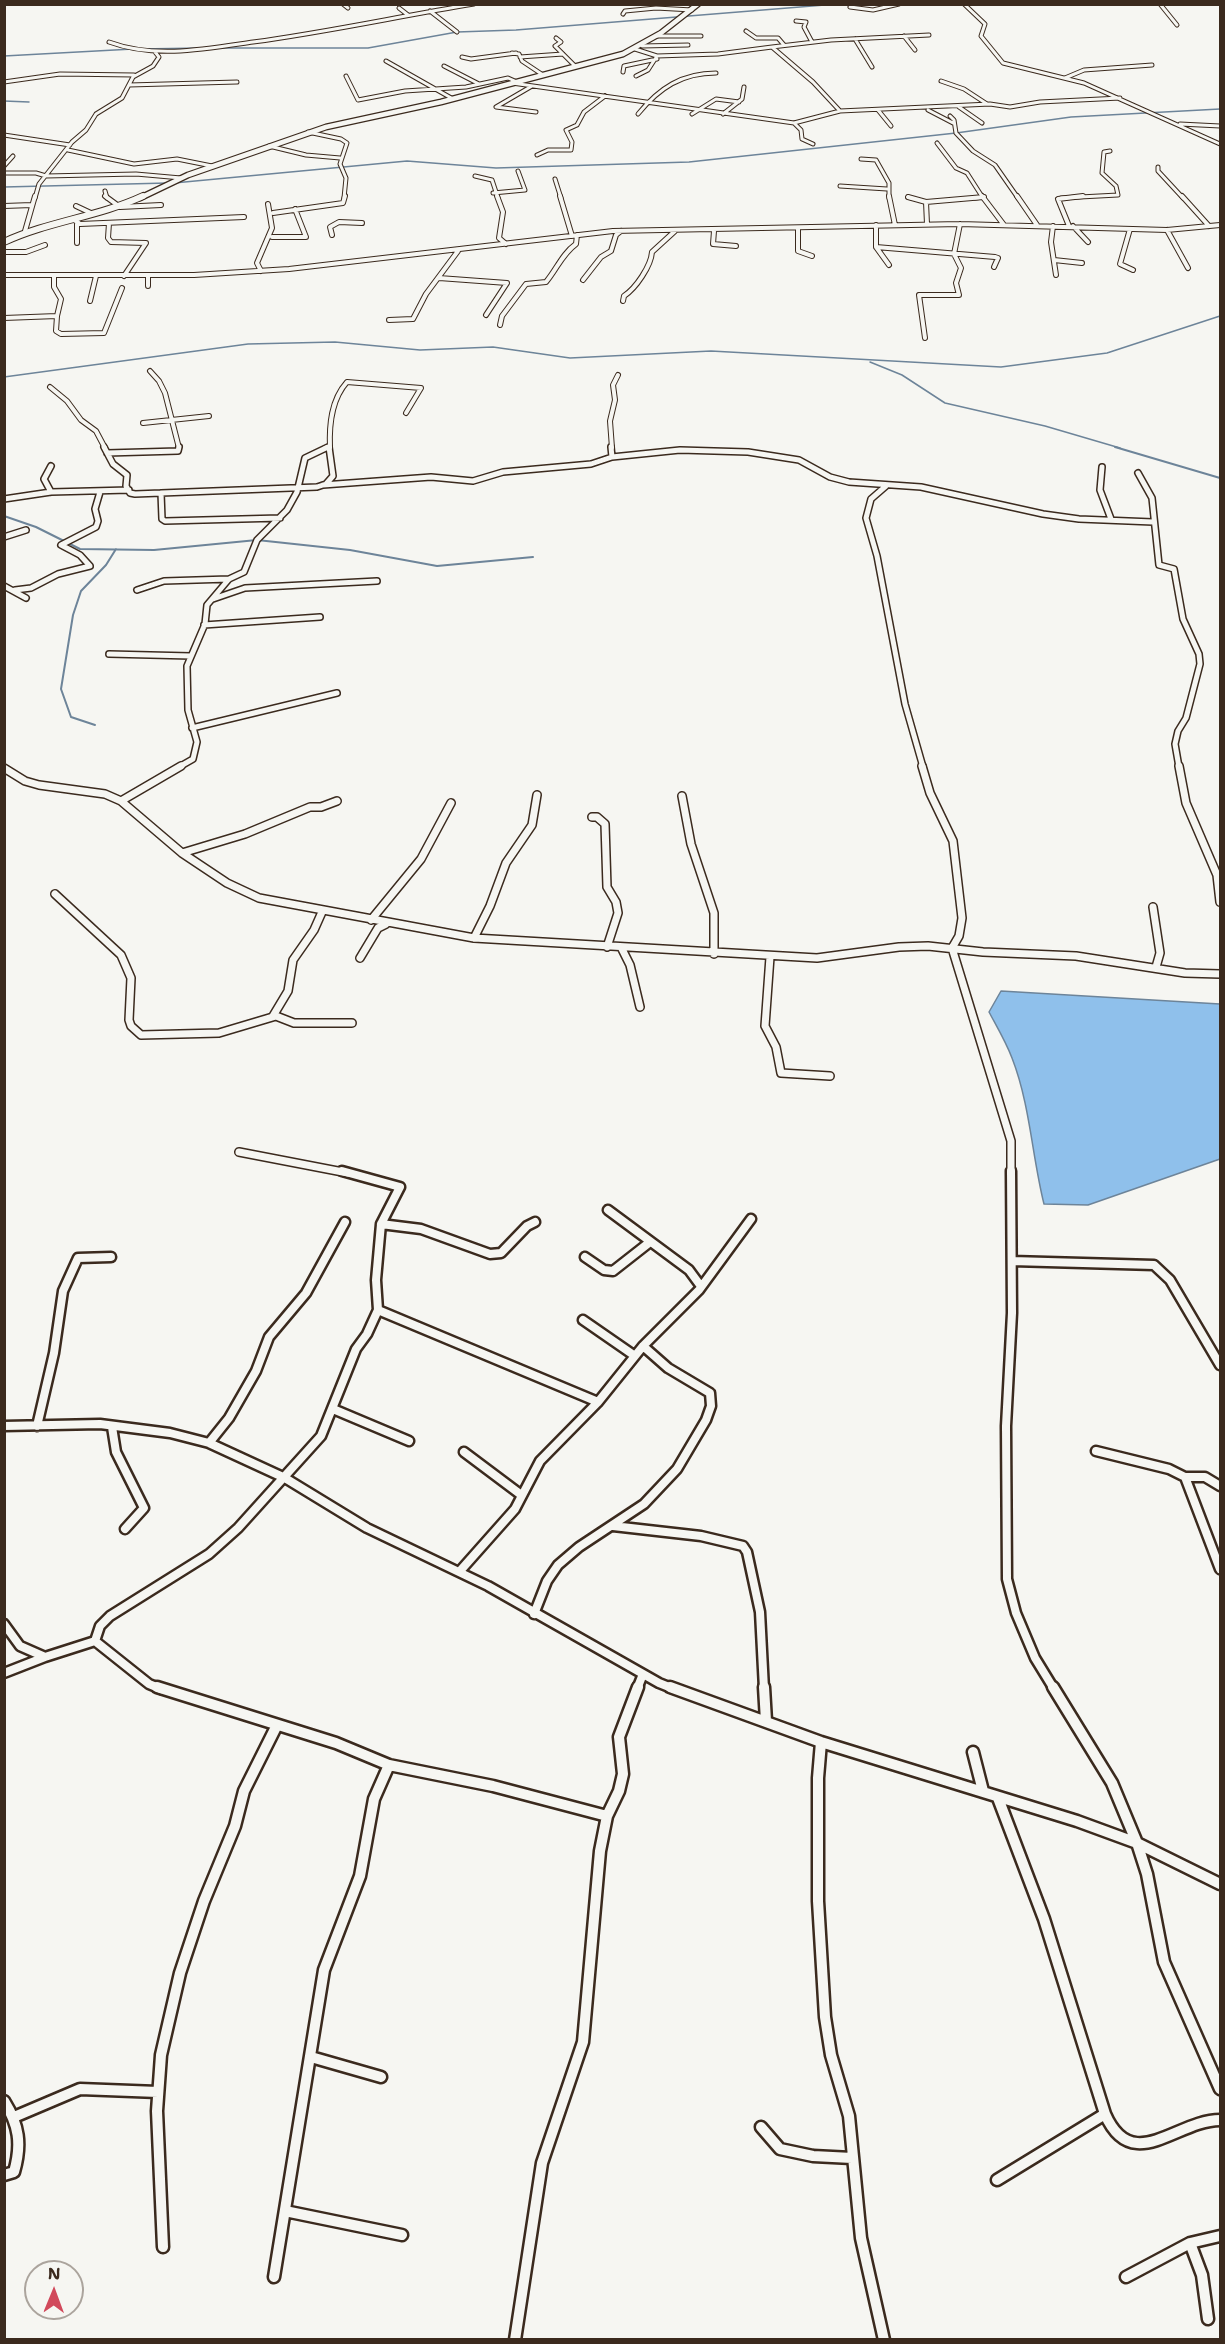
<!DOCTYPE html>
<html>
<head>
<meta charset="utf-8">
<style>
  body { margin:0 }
  #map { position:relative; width:1225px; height:2344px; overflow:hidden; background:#f6f6f2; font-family:"Shantell Sans",sans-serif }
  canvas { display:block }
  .frame { position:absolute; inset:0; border:6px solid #3b2a1e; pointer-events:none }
  .north { position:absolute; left:24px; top:2260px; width:60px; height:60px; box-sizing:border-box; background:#f6f6f2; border:2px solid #aba49d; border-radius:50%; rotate:1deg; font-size:16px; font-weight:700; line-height:24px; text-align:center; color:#3b2a1e }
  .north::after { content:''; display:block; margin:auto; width:21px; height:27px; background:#d1495b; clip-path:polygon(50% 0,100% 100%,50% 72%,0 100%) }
</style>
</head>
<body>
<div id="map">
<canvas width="1225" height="2344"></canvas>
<div class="frame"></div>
<div class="north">N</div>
</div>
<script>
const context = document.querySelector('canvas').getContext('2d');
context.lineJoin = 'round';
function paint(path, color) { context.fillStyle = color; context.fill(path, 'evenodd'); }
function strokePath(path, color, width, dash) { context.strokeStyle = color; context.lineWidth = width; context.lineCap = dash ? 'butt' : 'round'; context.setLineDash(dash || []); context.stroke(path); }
const water = new Path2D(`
  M1001 991 1220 1004V1159L1088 1205 1044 1204C1032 1156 1030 1104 1012 1058 1006 1042 997 1027 989 1012Z`);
const streamFar1 = new Path2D(`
  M220 48H368L457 32 516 30 837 4
  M139 49 202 48
  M4 56 133 49
  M4 101 29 102
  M174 183 407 161 496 168 689 162 956 133 1071 117 1220 109
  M4 187 168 183
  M870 362 902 375 945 403 1045 426 1120 448
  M4 377 248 344 335 342 420 350 493 347 570 358 711 351 1001 367 1107 353 1220 316`);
const stream = new Path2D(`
  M1115 447 1220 478
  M4 516 36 527 80 549 154 550 257 540 350 550 437 566 533 557
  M95 725 71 717 61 689 73 615 81 591 106 565 116 549`);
const minorFar5 = new Path2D(`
  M343 4 348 8
  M852 4 850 7 873 10 899 4
  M964 4 985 24 981 36 1003 63 1084 83 1220 144
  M1160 4 1177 25
  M399 8 408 15
  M430 11 457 32
  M623 14 625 11 656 8 692 10
  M796 21 806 22 804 27 812 42
  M746 31 756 38H778L784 45
  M657 36H701
  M904 36 915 50
  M556 38 561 42 555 46 575 66
  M855 39 872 67
  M109 42C155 59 206 49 253 42 328 32 400 16 474 4
  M642 46 688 45
  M772 47 831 40 929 35
  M635 49 657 56 648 70 636 76
  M512 53 519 54 522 61 543 75
  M657 56 718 54 772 47 813 82 840 111
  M462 57 471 59 516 53
  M520 57 563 54
  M386 61 453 99
  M444 66 479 84
  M623 72 624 66 657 59
  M346 76 358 100 405 91 466 87 508 78 517 82
  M1065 78 1084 70 1152 65
  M941 81 964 89 987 104
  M4 82 60 74 134 75
  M512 83 794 123 840 111 990 104 1010 107 1040 102 1120 98
  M129 85 237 82
  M532 86 496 107 536 112
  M959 107 982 123
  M878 110 891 126
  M928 110 953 123
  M638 114C659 88 682 73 716 73
  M692 114 716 99 739 102
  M723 114 742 99 744 87
  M950 116 954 120 956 133 973 151 995 165 1018 198
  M794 123 801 130 802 139 813 144
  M1180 124 1220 126
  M308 132 341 139 347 143 340 164 346 178 344 198
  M4 135 70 145
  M937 143 956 168 967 173 983 198
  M269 146 306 155 340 158
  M68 150 134 164 177 159 212 166
  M537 155 548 150H571L572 142 566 130 577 125 584 112 605 96
  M861 159 876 160 889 183V198
  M4 166 13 156
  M1158 167V171L1183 198
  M4 173H36L46 176 136 174 181 178
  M475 176 492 180 498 198
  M555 179 561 198
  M840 186 887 189
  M105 191 107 198
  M493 193 525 190 518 171
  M908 197 911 198
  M35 198 39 184 72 142 86 130 96 114 122 98 133 77 153 66 159 57 155 52
  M975 198 984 197
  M1061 198 1118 195 1116 186 1102 173 1104 152 1110 151`);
const minorFar4 = new Path2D(`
  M105 196 120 207 161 205
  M497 196 503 212 499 238 506 244
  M560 196 572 236
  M889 196 895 225
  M982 196 1004 225
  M1017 196 1037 225
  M1182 196 1209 226
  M908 197 926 202 984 197
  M926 202 927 224
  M4 206 32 205
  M76 206 93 214
  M273 213 343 203 345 196
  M73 219 80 224 244 217
  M109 223 108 238 111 242 146 243 124 276
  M77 224V243
  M876 225V247L889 265
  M1053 226 1051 242 1056 275
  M1069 226 1058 199 1083 196
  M1073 226 1088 242
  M798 228V251L812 256
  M1130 229 1120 264 1133 270
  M1167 230 1188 268
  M25 231 35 196
  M714 231 713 244 736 246
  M332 235 330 227 339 222 362 223
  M272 237H306L295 209
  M876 247 995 257 998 258 994 267
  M4 252H26L45 245
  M1054 260 1082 263
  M261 271 257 263 272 228 268 204
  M4 275H194L289 269 613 231 960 224 1167 230 1220 225
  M148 276V286
  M439 278 507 283 486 315
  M583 280 601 257 611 251 616 235 621 231
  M90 301 96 276
  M623 301 624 296C636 288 651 266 652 252L675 231
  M57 316 56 331 61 334 104 333 122 288
  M4 318 57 316 61 299 54 287V276
  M389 320 413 319 426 294 458 251
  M500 325 502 316 526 284 546 282C557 269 562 254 576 244L577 235
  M925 338 919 295H959L956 283 961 268 954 254 960 224
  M150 371 159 381 165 393 179 448
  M50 387 67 401 81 420 96 431 105 448
  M143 423 209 416
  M325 448 328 447
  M330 448C329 425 331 400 347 382L421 388 406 413
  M612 448 610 421 615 400 613 385 618 375`);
const minorFar3 = new Path2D(`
  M104 447 113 464 127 475 126 486 130 493 135 494 317 487 326 484 333 476 329 447
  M107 453 178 451 179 447
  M612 457 680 450 748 452 799 460 830 477 849 482 921 487 1043 514 1079 519 1153 522
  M51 466 44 479 51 492
  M1102 467 1100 490 1111 519
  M1138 473 1152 498 1159 565 1174 569 1183 619 1199 654 1200 664 1186 718 1178 731 1175 744 1179 767
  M323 485 431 477 473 481 503 472 591 464 612 457 611 447
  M886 486 871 499 866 518 877 556 905 704 923 767
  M161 493 162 519 165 521 280 518
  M4 499 51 492 129 490
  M4 537 26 530
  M4 586 26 598
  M15 590 31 588 58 574 90 566 80 555 61 545 96 527 98 521 95 509 100 492
  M137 590 164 581 229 579
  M213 599 245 588 377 581
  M204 625 320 617
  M109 654 191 656
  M192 728 337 693
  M179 767 193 759 197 742 188 710 187 666 205 624 207 605 229 579 244 572 257 540 287 510 297 492 305 458 328 447`);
const minorFar2 = new Path2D(`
  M922 766 930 793 953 841 962 918 959 936 952 948 1011 1141V1173
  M1179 766 1186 803 1217 875 1220 902
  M4 768 25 781 39 785 105 794 121 801 182 853 227 883 259 898 474 938 817 958 899 947 928 946 983 952 1076 956 1185 973 1220 974
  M682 796 691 844 714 913V954
  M121 801 181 766
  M592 817H597L605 824 607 887 616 902 618 913 607 947
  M182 853 245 834 310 807H321L337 801
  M55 894 121 955 131 978 129 1020 131 1026 141 1035 219 1033 276 1016 294 1023H352
  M1153 907 1160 953 1156 967
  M371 920 421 859 451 803
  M474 938 490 906 506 863 532 825 537 795
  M621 947 630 965 640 1007
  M770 957 765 1026 776 1047 781 1073 830 1076
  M360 958 378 928 386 924
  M273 1016 288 991 293 960 314 930 322 912
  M239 1152 348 1173`);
const minorFar1 = new Path2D(`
  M342 1171 400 1187 381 1224 421 1229 490 1254 501 1253 527 1226 535 1222
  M1011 1171 1012 1313 1006 1426 1007 1579 1016 1613 1035 1658 1054 1689
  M608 1210 689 1270 700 1285
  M585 1257 604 1270 613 1271 650 1242
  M1012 1261 1154 1265 1170 1280 1220 1365
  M378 1310 598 1402
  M583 1320 635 1356
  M333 1409 409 1441
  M4 1426 100 1424 170 1433 209 1443 285 1478 367 1528 488 1586 659 1683 674 1689
  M37 1426 54 1353 63 1291 78 1258 111 1257
  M112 1427 116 1452 144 1508 125 1529
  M209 1443 229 1418 256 1371 269 1337 306 1293 345 1222
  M1096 1451 1169 1469 1185 1477 1220 1569
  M464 1452 520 1494
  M1185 1477H1205L1220 1486
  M613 1526 701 1536 743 1546 747 1552 760 1612 764 1689
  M460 1571 515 1509 540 1461 598 1402 643 1346 699 1290 751 1219
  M534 1614 547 1581 558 1565 579 1547 644 1504 677 1469 706 1420 711 1406 710 1393 668 1368 643 1346
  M4 1624 20 1646 45 1657 95 1641
  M95 1641 149 1684 161 1689
  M95 1641 100 1626 110 1616 209 1554 238 1528 321 1436 356 1349 367 1334 378 1310 376 1280 381 1224
  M4 1673 45 1657
  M637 1689 643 1674`);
const minor = new Path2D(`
  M157 1687 336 1743 389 1765 493 1786 607 1816
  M670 1687 821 1742 1077 1821 1137 1843 1220 1884
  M764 1687 766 1721
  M1053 1687 1112 1783 1137 1843 1147 1874 1164 1962 1220 2089
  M821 1742 818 1778V1901L825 2017 831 2055 849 2116 861 2238 884 2340
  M973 1752 983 1791
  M998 1798 1044 1919 1105 2114
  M311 2057 381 2077
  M4 2101C19 2125 22 2144 14 2172L4 2175
  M14 2117 80 2089 158 2092
  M761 2127 780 2149 813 2156 852 2158
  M997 2180 1105 2114C1132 2176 1177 2120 1220 2120
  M285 2211 402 2235
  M1190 2243 1202 2275 1208 2319
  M163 2247 157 2111 161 2055 180 1973 204 1901 235 1826 244 1791 276 1727
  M274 2277 324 1970 360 1876 374 1799 389 1765
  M1126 2277 1190 2243 1220 2236
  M515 2340 542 2163 583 2042 600 1851 607 1816 619 1791 623 1774 619 1737 638 1687`);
const secondaryFar1 = new Path2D(`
  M140 198 188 175 326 127 441 102 623 54 661 33 698 4`);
const secondary = new Path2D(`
  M4 242C49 221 98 217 143 196`);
paint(water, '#8fc0eb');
strokePath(water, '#6d8499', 1.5);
strokePath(streamFar1, '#6d8499', 1.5);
strokePath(stream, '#6d8499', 2);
strokePath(minorFar5, '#3b2a1e', 5);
strokePath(minorFar4, '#3b2a1e', 6);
strokePath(minorFar3, '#3b2a1e', 8);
strokePath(minorFar2, '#3b2a1e', 10);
strokePath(minorFar1, '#3b2a1e', 13);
strokePath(minor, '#3b2a1e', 15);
strokePath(secondaryFar1, '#3b2a1e', 7);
strokePath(secondary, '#3b2a1e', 8);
strokePath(minorFar5, '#f6f6f2', 3);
strokePath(minorFar4, '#f6f6f2', 4);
strokePath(minorFar3, '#f6f6f2', 5);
strokePath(minorFar2, '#f6f6f2', 7);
strokePath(minorFar1, '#f6f6f2', 8);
strokePath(minor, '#f6f6f2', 10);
strokePath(secondaryFar1, '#f6f6f2', 4.5);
strokePath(secondary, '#f6f6f2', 6);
</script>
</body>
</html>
